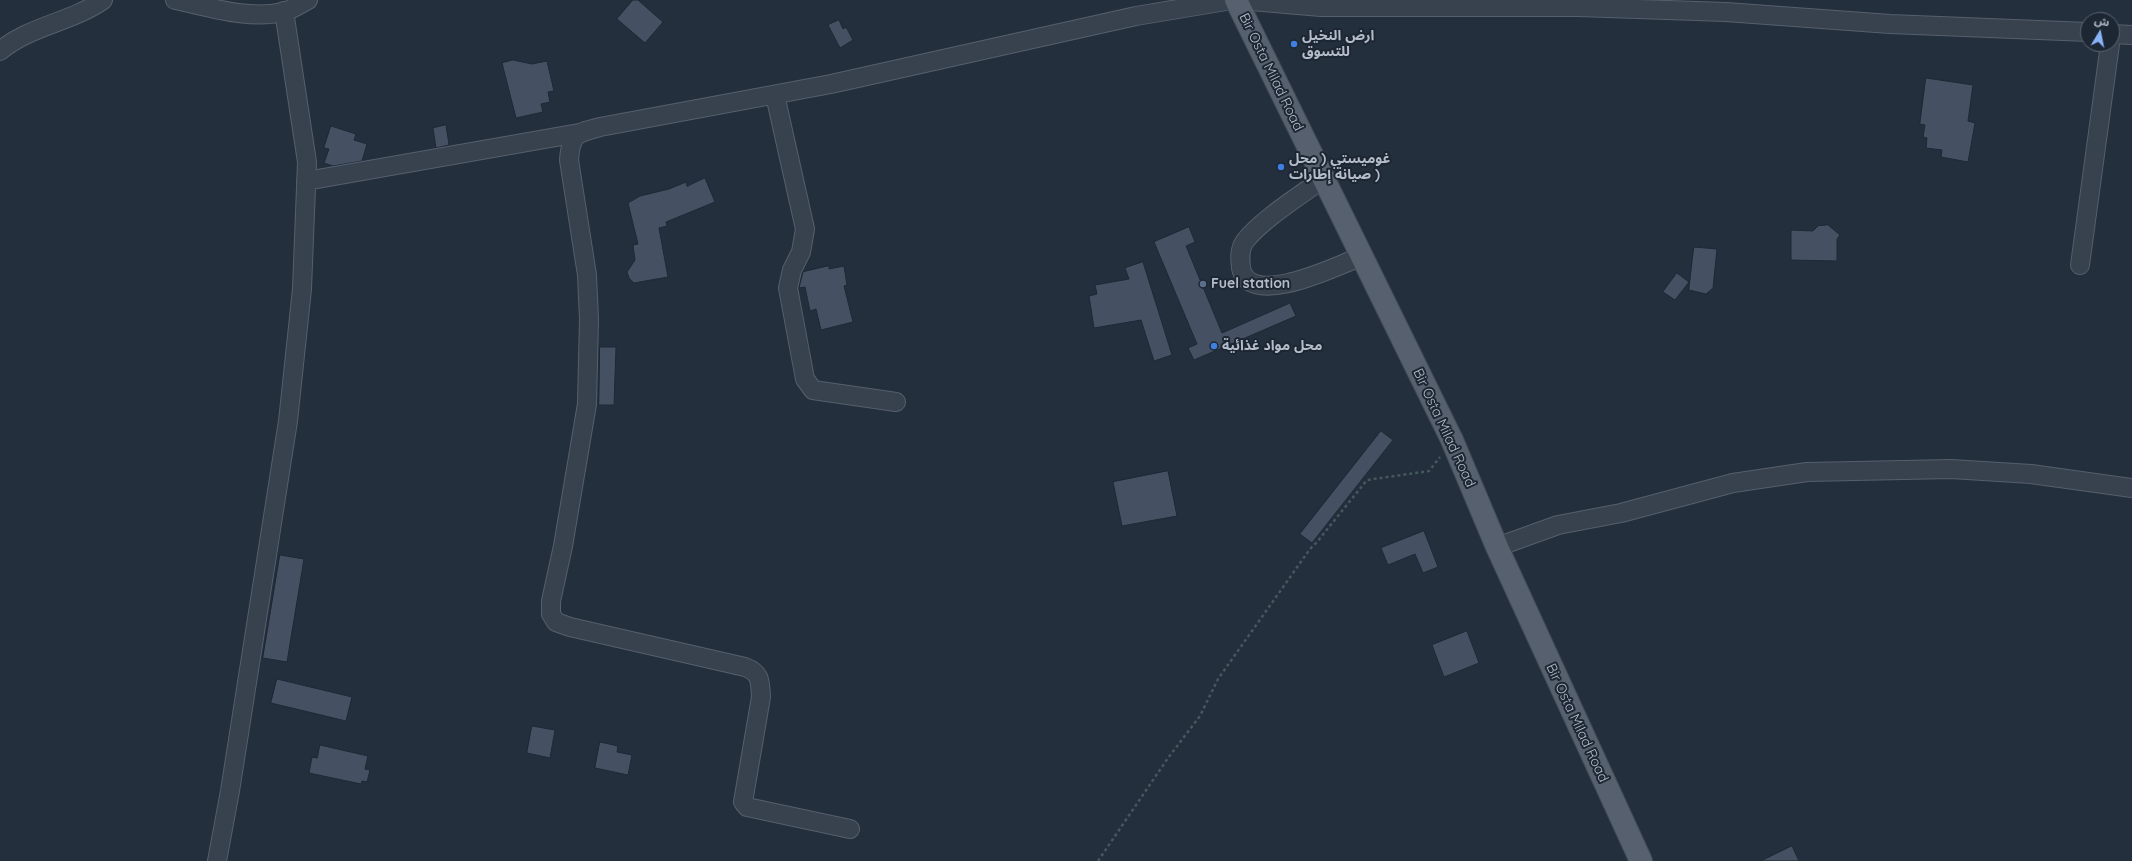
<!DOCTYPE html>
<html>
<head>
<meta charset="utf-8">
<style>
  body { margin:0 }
  #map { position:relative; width:2132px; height:861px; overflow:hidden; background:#242f3e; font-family:Quicksand,"Noto Sans Arabic",sans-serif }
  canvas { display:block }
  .north { position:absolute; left:2080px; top:12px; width:40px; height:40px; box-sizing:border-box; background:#1d2633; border:1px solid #59626f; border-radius:50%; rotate:10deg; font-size:11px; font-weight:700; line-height:16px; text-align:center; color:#b4bcc9 }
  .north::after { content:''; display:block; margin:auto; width:14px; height:18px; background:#8ab4f8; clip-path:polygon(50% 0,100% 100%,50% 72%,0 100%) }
</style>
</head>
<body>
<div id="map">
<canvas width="2132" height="861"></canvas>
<div class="north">ش</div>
</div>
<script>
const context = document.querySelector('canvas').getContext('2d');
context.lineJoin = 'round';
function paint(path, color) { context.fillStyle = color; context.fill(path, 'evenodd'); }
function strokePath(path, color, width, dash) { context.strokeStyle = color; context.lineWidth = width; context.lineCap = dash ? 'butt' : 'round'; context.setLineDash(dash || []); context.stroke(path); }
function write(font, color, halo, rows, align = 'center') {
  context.font = font + ' Quicksand,"Noto Sans Arabic",sans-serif'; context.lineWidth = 4; context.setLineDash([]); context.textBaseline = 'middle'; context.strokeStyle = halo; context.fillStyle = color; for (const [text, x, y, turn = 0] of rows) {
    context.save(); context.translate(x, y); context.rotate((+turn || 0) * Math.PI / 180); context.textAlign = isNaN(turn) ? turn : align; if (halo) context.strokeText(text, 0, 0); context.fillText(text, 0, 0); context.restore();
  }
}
const building = new Path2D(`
  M633 0H638L663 22 645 43 617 19Z
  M839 20 843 29 846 27 853 40 840 48 828 25Z
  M513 60 532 64 547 61 554 91 548 92 550 102 541 104 543 112 516 118 502 63Z
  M1926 78 1973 85 1968 121 1975 123 1968 162 1941 157 1942 150 1926 148 1927 138 1923 137 1925 125 1920 124Z
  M446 125 449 145 436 148 433 128Z
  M331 126 356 134 354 140 367 144 362 161 333 166 324 163 329 149 324 148Z
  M705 178 715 202 666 222 667 226 659 228 668 277 634 283 629 278 627 272 635 260 633 245 638 244 628 203 640 196 669 189 686 182 687 186Z
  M1828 225 1840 235 1837 239V261L1791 260V230L1813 231 1818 226Z
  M1189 227 1195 242 1186 246 1222 333 1290 303 1296 316 1194 360 1188 348 1197 344 1154 242Z
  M1694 247 1717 249 1713 288 1706 294 1689 290Z
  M1143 262 1172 355 1154 361 1141 320 1094 328 1089 296 1097 294 1095 285 1129 279 1125 268Z
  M829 266V269L844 266 847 285 844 286 853 322 821 330 816 309 810 311 805 287 799 288 803 272Z
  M1677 273 1689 282 1675 300 1663 292Z
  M600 347H616L614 405H599Z
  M1381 431 1393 440 1312 543 1300 534Z
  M1168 471 1177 516 1122 526 1113 482Z
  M1424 531 1438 567 1423 573 1415 554 1388 565 1381 548Z
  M280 555 304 559 287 662 263 658Z
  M1467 631 1479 663 1444 677 1432 645Z
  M277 679 352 697 346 721 271 703Z
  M532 726 555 730 550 758 527 753Z
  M600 742 618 746 617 752 632 755 628 775 595 768Z
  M320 745 368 756 365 769 370 770 367 782 362 781 361 784 309 773 312 757 317 758Z
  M1792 846 1799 861H1761Z`);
const path = new Path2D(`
  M1098 861 1168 758 1200 716 1218 679 1310 549 1317 542 1367 480 1429 471 1440 457`);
const minor = new Path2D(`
  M175 0C210 7 248 20 283 12 292 10 300 4 308 0
  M1240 0 1321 7H1578L1726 12 1890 24 2088 32
  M2112 34 2132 35
  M0 51C29 26 72 22 103 0
  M775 95 805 229 801 252 792 270 788 288 805 379 813 390 896 402
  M1324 178C1301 195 1261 220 1245 241 1239 249 1240 259 1241 268 1249 310 1339 265 1362 256
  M306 181 579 133
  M2080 265 2110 44
  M1497 547 1558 525 1621 513 1733 483 1807 472 1951 469 2031 474 2132 488
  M850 829 747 807 743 802 761 697C760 681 761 673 745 667L570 627 556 622 551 614V601L563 546 587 404 589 319 587 275 569 160C571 133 577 133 600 127L831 84 1136 16 1232 0
  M217 861 230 791 288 421 302 289 307 162 284 11`);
const major = new Path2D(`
  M1236 0 1452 440 1497 547 1641 861`);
const markers = [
  [1294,44,4,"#3f7fe0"],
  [1281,167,4,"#3f7fe0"],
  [1203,284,4,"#5c6f8a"],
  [1214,346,4,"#3f7fe0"]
];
const poiNames = [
  ["ارض النخيل",1302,36],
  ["للتسوق",1302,52],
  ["غوميستي ( محل",1289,159],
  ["صيانة إطارات )",1289,175],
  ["Fuel station",1211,284],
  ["محل مواد غذائية",1222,346]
];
const streetNames = [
  ["Bir Osta Milad Road",1271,72,64],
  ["Bir Osta Milad Road",1444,428,65],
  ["Bir Osta Milad Road",1577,723,65]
];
paint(building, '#455162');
strokePath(building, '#1f2835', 1);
strokePath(minor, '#565f6c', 20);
strokePath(major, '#414a57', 24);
strokePath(path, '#44595c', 2.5, [3, 3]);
strokePath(minor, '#38414e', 18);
strokePath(major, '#56606e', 22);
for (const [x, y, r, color] of markers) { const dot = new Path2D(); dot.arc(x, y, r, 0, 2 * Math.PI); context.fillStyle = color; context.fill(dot); strokePath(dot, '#1d2633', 1.5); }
write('bold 14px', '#b4bcc9', '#1d2633', poiNames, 'left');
write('14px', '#b4bcc9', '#1d2633', streetNames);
</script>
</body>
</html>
